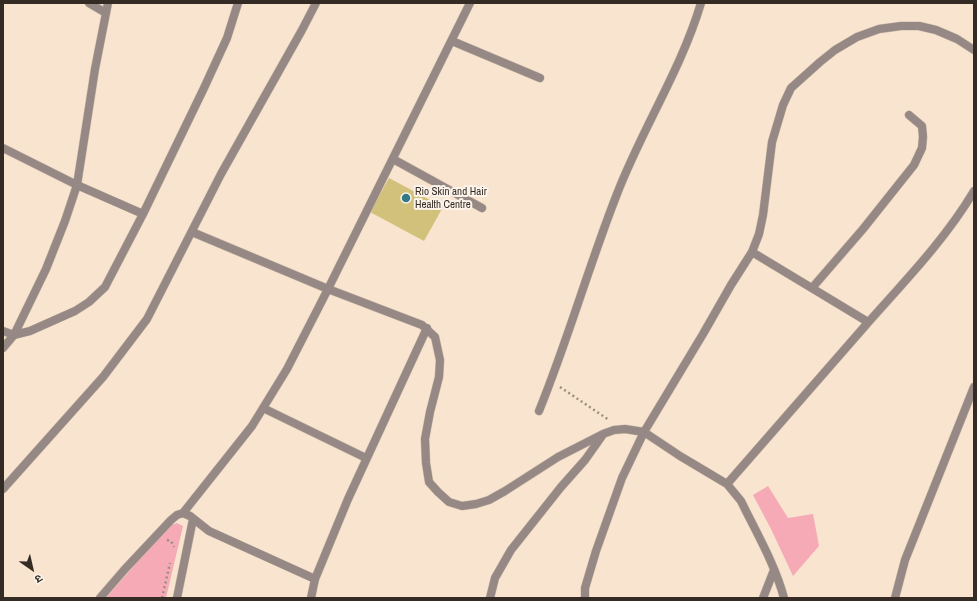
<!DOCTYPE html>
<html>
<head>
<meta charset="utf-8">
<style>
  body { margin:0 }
  #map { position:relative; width:977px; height:601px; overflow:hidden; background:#f8e4cf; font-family:"Archivo Narrow","Noto Sans Devanagari",sans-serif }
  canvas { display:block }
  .frame { position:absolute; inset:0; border:4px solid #342c24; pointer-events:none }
  .north { position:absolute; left:12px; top:549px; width:40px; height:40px; -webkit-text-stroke:3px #fcf3eb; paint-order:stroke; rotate:146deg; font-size:11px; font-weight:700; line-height:16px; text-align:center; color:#342c24 }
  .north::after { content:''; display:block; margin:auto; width:14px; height:18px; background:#342c24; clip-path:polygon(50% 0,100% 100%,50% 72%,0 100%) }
</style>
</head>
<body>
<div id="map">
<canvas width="977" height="601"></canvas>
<div class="frame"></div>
<div class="north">उ</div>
</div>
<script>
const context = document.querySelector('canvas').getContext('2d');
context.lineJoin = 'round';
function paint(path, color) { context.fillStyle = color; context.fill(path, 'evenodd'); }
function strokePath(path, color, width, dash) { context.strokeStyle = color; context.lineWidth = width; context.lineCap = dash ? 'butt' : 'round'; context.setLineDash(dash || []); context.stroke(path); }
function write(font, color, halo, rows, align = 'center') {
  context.font = font + ' "Archivo Narrow",sans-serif'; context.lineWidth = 4; context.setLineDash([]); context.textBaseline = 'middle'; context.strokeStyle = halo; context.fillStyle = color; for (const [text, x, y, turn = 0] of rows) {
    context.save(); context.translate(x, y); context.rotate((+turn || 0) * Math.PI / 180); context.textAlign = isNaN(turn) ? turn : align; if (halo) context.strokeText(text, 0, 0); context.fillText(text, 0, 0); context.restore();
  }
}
const green = new Path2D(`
  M768 486 788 518 813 514 819 546 793 576 771 529 753 495Z
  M177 523 183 526 166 598H106L168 526Z`);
const building = new Path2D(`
  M389 178 443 207 424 241 370 212Z`);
const path = new Path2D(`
  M560 387 609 420
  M167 540 171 541 174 547
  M162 598 170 563`);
const minor = new Path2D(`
  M89 3 106 13
  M452 41 540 78
  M3 148 77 185 143 214
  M393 159 482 208
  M192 232 328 289 422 325 435 337 440 360 439 377 430 412 425 439 426 463 429 482 438 492 449 502 462 506 476 504 489 500 505 491 558 457 603 434 614 430 625 429 644 432 680 456 727 484 741 501C756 532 775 564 784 598
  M752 252 868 322
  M812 288 863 229 914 165 922 148 923 137 922 126 909 115
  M3 331 14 335 30 331 75 311 89 302 105 287 143 214 204 88 227 38 238 3
  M3 348 14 335 46 269 65 221 77 185 95 69 108 3
  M263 408 366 458
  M539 411C568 340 589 265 617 194 642 129 681 70 701 3
  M727 484C773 431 819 378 865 326 903 283 945 240 974 191
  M3 489 103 377 147 319 221 174 302 30 316 3
  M183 513 252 426 287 369 328 289 470 3
  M100 598 125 569 171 520 177 515 183 513 190 516 209 531 315 579
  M177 598 193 519
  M311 598 315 579 348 499 427 328
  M490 598 495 578 511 550 561 487 585 460 602 436
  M585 598V588L596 551 622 478 644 432 703 334 731 285 752 252 759 234 763 215 772 142 783 105 791 88 820 62 835 50 857 37 879 29 901 26H919L936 30 957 39 974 50
  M763 598 774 570
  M895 598 905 560 974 387`);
const markers = [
  [406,198,5,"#347987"]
];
const poiNames = [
  ["Rio Skin and Hair",415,192],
  ["Health Centre",415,205]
];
paint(green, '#f5aab6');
paint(building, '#d2c17a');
strokePath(minor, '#d1bfad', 9);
strokePath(path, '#9c8e7f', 2.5, [2, 3]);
strokePath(minor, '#968985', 8);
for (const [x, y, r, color] of markers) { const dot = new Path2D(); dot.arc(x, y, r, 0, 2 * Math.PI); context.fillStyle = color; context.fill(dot); strokePath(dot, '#fcf3eb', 1.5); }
write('11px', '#342c24', '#fcf3eb', poiNames, 'left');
</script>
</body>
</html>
